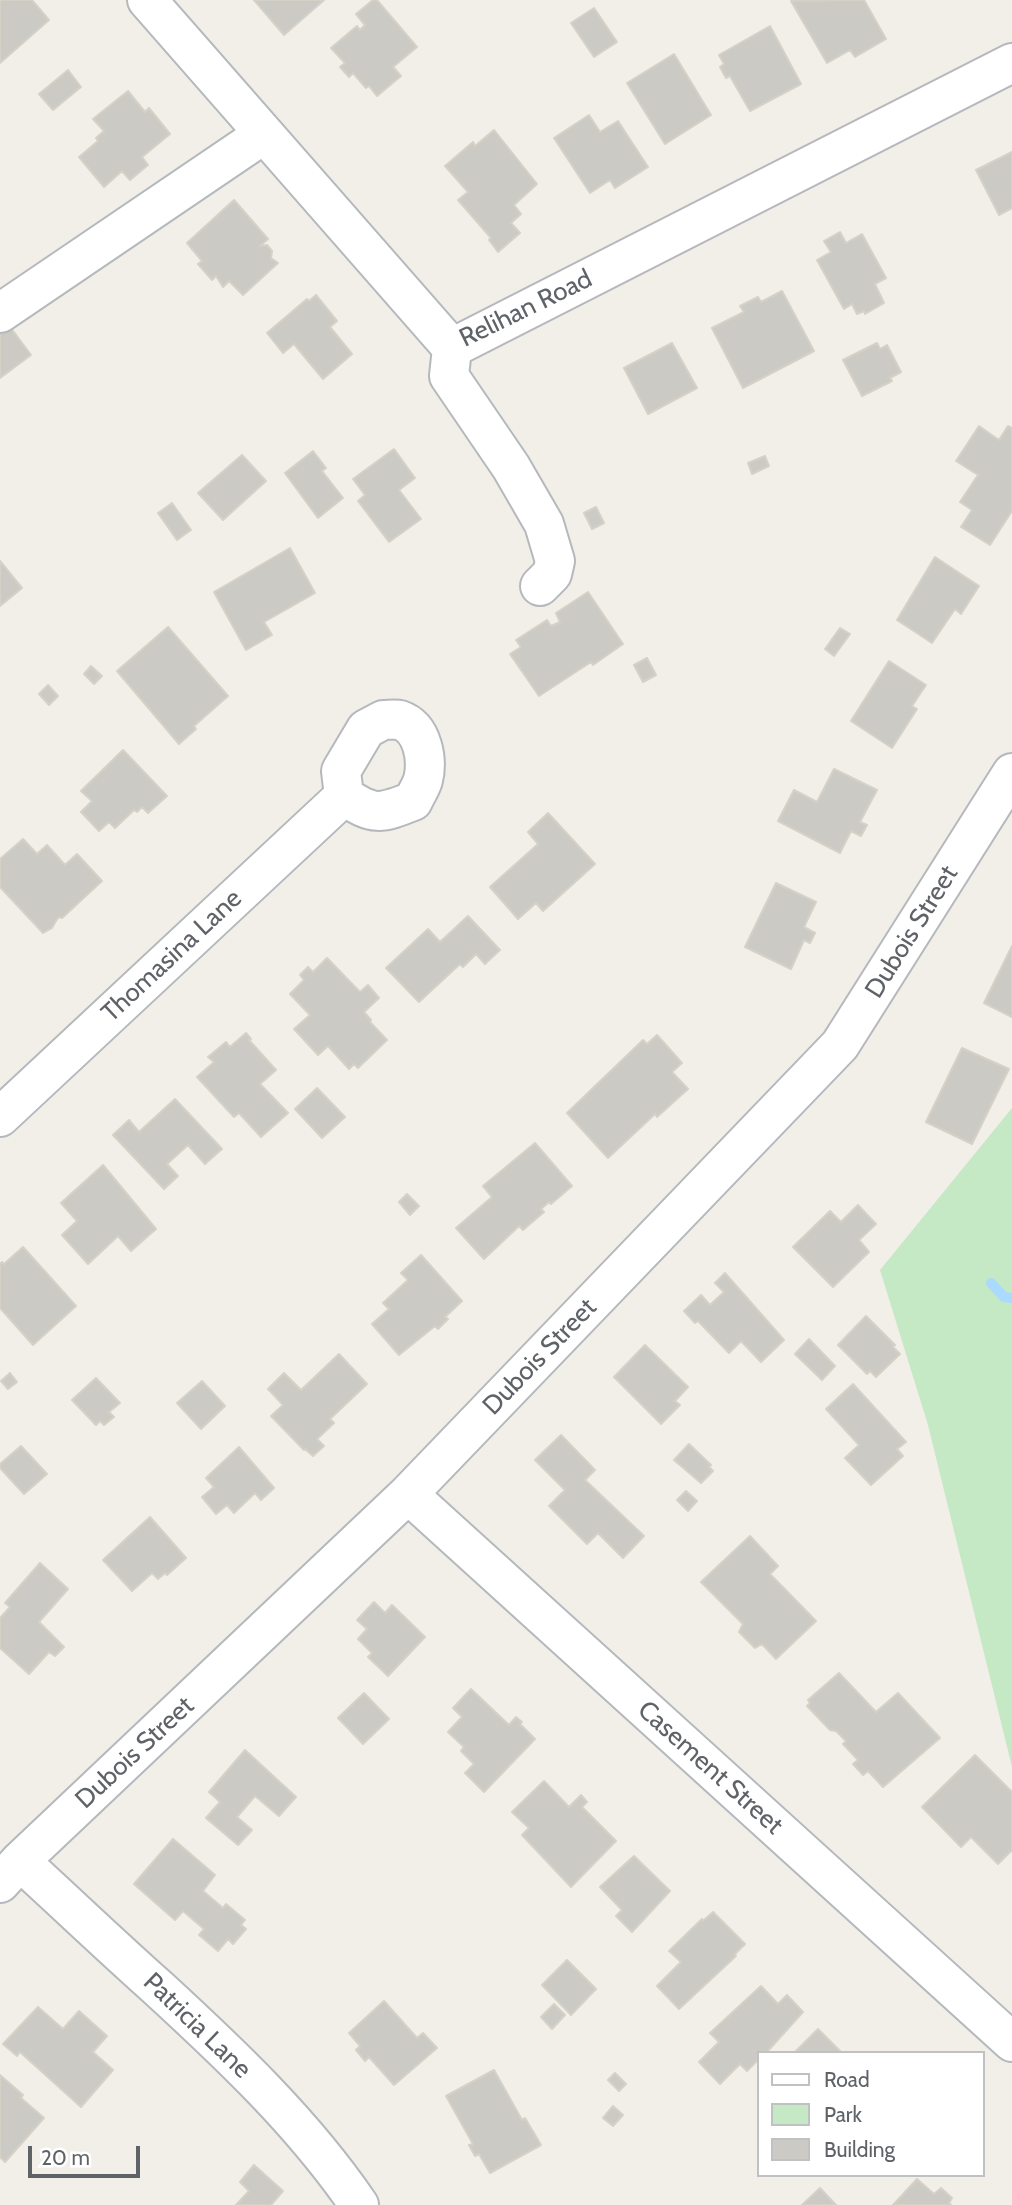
<!DOCTYPE html>
<html>
<head>
<meta charset="utf-8">
<style>
  body { margin:0 }
  #map { position:relative; width:1012px; height:2205px; overflow:hidden; background:#f1efe8; font-family:Cabin,sans-serif }
  canvas { display:block }
  .legend { position:absolute; left:757px; top:2051px; width:228px; height:126px; box-sizing:border-box; background:#fff; border:2px solid #bfc1c3; margin:0; padding:9px 12px; list-style:none; font-size:21px; color:#5f6368 }
  .legend li { display:flex; align-items:center; gap:14px; height:35px }
  .legend b { width:35px; border:2px solid #bfc1c3 }
  .scale { position:absolute; left:28px; top:2146px; width:112px; height:32px; box-sizing:border-box; border:4px solid #5f6368; border-top:0; padding-left:9px; font-size:21px; line-height:24px; white-space:nowrap; color:#5f6368; -webkit-text-stroke:5px #fff; paint-order:stroke }
</style>
</head>
<body>
<div id="map">
<canvas width="1012" height="2205"></canvas>
<ul class="legend">
<li><b style="height:9px;background:#fff"></b>Road</li>
<li><b style="height:19px;background:#c5e8c5"></b>Park</li>
<li><b style="height:19px;background:#cccac5"></b>Building</li>
</ul>
<div class="scale">20 m</div>
</div>
<script>
const context = document.querySelector('canvas').getContext('2d');
context.lineJoin = 'round';
function paint(path, color) { context.fillStyle = color; context.fill(path, 'evenodd'); }
function strokePath(path, color, width, dash) { context.strokeStyle = color; context.lineWidth = width; context.lineCap = dash ? 'butt' : 'round'; context.setLineDash(dash || []); context.stroke(path); }
function write(font, color, halo, rows, align = 'center') {
  context.font = font + ' Cabin,sans-serif'; context.lineWidth = 7; context.setLineDash([]); context.textBaseline = 'middle'; context.strokeStyle = halo; context.fillStyle = color; for (const [text, x, y, turn = 0] of rows) {
    context.save(); context.translate(x, y); context.rotate((+turn || 0) * Math.PI / 180); context.textAlign = isNaN(turn) ? turn : align; if (halo) context.strokeText(text, 0, 0); context.fillText(text, 0, 0); context.restore();
  }
}
const green = new Path2D(`
  M1012 1108V1767L928 1425 880 1270Z`);
const stream = new Path2D(`
  M991 1283 1004 1297 1012 1298`);
const building = new Path2D(`
  M0 0H32L49 20 0 63Z
  M254 0H324L284 35Z
  M373 0H377L417 47 393 67 401 76 377 96 369 86 366 88 353 73 349 77 340 67 345 63 331 48 357 26 360 30 365 25 356 14Z
  M864 0 886 39 855 57 850 50 827 63 791 1Z
  M594 8 617 42 594 57 571 23Z
  M770 26 801 84 750 111 730 76 726 78 720 67 724 64 719 55Z
  M674 54 711 115 665 144 627 83Z
  M68 70 81 87 53 110 39 94Z
  M128 91 145 112 149 108 170 134 142 157 148 165 130 180 122 171 104 187 79 157 98 141 96 138 104 131 93 119Z
  M589 115 600 132 618 121 648 167 615 188 610 180 590 193 554 138Z
  M494 130 537 184 514 205 521 214 511 223 520 233 498 252 489 240 491 238 458 200 468 192 445 166 473 142 475 146Z
  M1012 152V208L999 215 976 170Z
  M234 200 268 239 260 246 267 245 272 251 271 258 278 263 243 295 229 281 223 287 216 276 212 280 198 264 202 261 187 243Z
  M840 232 846 243 862 234 886 278 875 284 884 303 865 314 864 311 857 314 852 304 844 309 817 260 831 252 824 241Z
  M782 291 814 351 743 388 712 328 744 312 740 306 758 297 761 302Z
  M316 295 337 321 330 327 352 354 323 379 294 344 283 353 267 333 307 299 309 301Z
  M2 316 31 355 0 378V318Z
  M672 343 697 388 648 414 624 368Z
  M877 343 880 349 887 345 901 372 890 378 892 381 862 396 843 360Z
  M979 426 999 440 1008 426 1012 428V511L990 545 961 527 972 510 960 502 978 475 956 461Z
  M394 449 415 478 399 490 421 519 389 542 358 501 365 495 353 479Z
  M313 451 326 468 322 471 343 498 318 518 285 473Z
  M242 455 266 481 223 520 198 493Z
  M765 456 769 466 752 474 748 463Z
  M172 503 191 530 177 540 158 513Z
  M596 507 604 523 592 529 584 513Z
  M290 548 315 593 264 622 272 635 246 650 214 592Z
  M935 557 979 586 961 614 955 609 932 643 897 620Z
  M0 561 22 588 0 606Z
  M588 592 623 644 593 665 591 662 539 696 510 654 521 647 516 640 547 620 551 626 560 622 556 613Z
  M168 627 228 696 194 726 196 729 179 744 117 671Z
  M840 628 850 634 834 656 825 649Z
  M647 658 656 675 643 682 634 665Z
  M889 661 926 685 912 706 917 709 892 748 851 721Z
  M91 666 102 676 94 684 84 674Z
  M48 685 58 696 49 705 39 694Z
  M123 750 167 796 148 813 142 807 137 812 134 810 115 828 109 822 99 831 81 812 92 801 81 791Z
  M834 769 877 790 860 822 867 825 861 836 851 831 840 853 778 821 794 790 817 802Z
  M548 813 595 864 543 911 536 903 518 919 490 887 538 844 528 832Z
  M23 839 37 854 47 845 65 865 77 854 102 881 62 918 60 917 57 919 52 928 43 933 0 887V859Z
  M776 883 816 902 804 927 815 933 810 943 804 940 791 969 745 947Z
  M468 916 500 950 485 964 476 954 463 967 460 964 419 1002 386 968 428 929 440 942Z
  M1012 946V1017L984 1003Z
  M327 958 360 992 368 985 379 998 364 1012 371 1020 370 1022 387 1040 358 1068 354 1064 349 1069 328 1046 318 1055 294 1029 310 1015 290 994 304 980 300 975 308 967 313 972Z
  M246 1033 251 1039 249 1040 276 1070 260 1084 288 1113 261 1137 239 1113 234 1117 197 1077 214 1062 208 1057 226 1042 230 1047Z
  M657 1035 682 1063 672 1072 688 1089 657 1117 655 1114 608 1158 567 1113 643 1040 647 1044Z
  M962 1048 1009 1069 972 1144 926 1122Z
  M317 1088 345 1117 322 1138 295 1109Z
  M175 1099 222 1149 205 1164 188 1145 167 1164 178 1176 164 1189 113 1135 129 1120 139 1132Z
  M535 1143 572 1186 551 1204 549 1202 541 1209 544 1212 523 1230 519 1226 484 1259 456 1228 492 1197 483 1186Z
  M103 1165 156 1229 131 1251 118 1236 88 1264 62 1235 77 1221 61 1203Z
  M407 1194 419 1206 410 1215 399 1202Z
  M858 1205 876 1224 859 1240 869 1252 833 1287 793 1247 830 1211 841 1222Z
  M23 1247 76 1306 33 1345 0 1308V1264L2 1262 4 1264Z
  M421 1255 462 1301 445 1317 448 1319 438 1329 435 1326 399 1355 372 1324 389 1309 383 1303 408 1280 401 1273Z
  M725 1273 784 1340 761 1362 741 1341 729 1353 698 1321 695 1323 684 1311 701 1295 710 1305 724 1292 715 1283Z
  M866 1316 895 1345 893 1347 900 1354 876 1377 870 1371 867 1374 838 1345Z
  M809 1339 835 1366 822 1380 795 1354Z
  M645 1345 688 1387 675 1401 680 1405 661 1424 614 1377Z
  M339 1354 367 1384 330 1419 334 1423 317 1439 324 1446 313 1456 305 1449 304 1450 271 1416 283 1405 268 1389 284 1373 301 1390Z
  M10 1373 17 1382 8 1389 1 1381Z
  M96 1378 120 1403 109 1412 114 1417 104 1425 100 1421 96 1425 72 1400Z
  M202 1381 225 1406 201 1429 177 1403Z
  M853 1384 906 1442 897 1449 903 1456 871 1485 845 1458 859 1445 826 1409Z
  M561 1435 595 1470 585 1480 644 1536 623 1558 598 1533 587 1544 549 1506 565 1490 535 1460Z
  M689 1444 711 1465 709 1467 713 1471 701 1483 674 1460Z
  M21 1446 47 1474 24 1494 0 1468V1464Z
  M239 1447 274 1488 261 1500 255 1493 234 1513 227 1505 216 1514 202 1497 214 1487 206 1478Z
  M686 1491 697 1501 688 1511 677 1500Z
  M150 1517 186 1558 167 1575 165 1573 158 1579 152 1573 132 1591 103 1560Z
  M750 1536 778 1566 770 1574 816 1621 776 1659 762 1644 755 1648 739 1632 743 1624 701 1582Z
  M40 1563 68 1589 39 1622 64 1647 55 1656 49 1652 29 1674 0 1648V1618L10 1607 5 1603Z
  M374 1602 385 1613 392 1605 425 1637 388 1676 368 1657 372 1653 358 1639 367 1629 357 1620Z
  M839 1673 876 1712 898 1693 940 1738 883 1787 868 1771 863 1775 853 1764 858 1760 843 1744 846 1741 836 1731 830 1730 807 1706 810 1703 808 1700Z
  M471 1689 509 1725 516 1717 522 1722 520 1724 535 1739 484 1792 465 1773 474 1764 461 1751 464 1747 448 1732 462 1717 453 1708Z
  M364 1693 389 1719 363 1744 338 1718Z
  M245 1750 296 1797 279 1816 255 1796 237 1817 252 1830 238 1845 206 1818 220 1802 209 1792Z
  M975 1755 1012 1792V1850L998 1864 971 1837 961 1847 922 1807Z
  M544 1781 569 1807 581 1795 587 1802 582 1807 616 1841 571 1887 522 1835 529 1828 512 1812Z
  M173 1839 215 1875 203 1891 223 1908 226 1904 245 1920 241 1925 246 1929 233 1944 228 1939 218 1951 199 1935 204 1929 183 1911 175 1920 134 1884Z
  M634 1856 670 1891 632 1932 616 1916 622 1910 600 1887Z
  M713 1912 745 1944 735 1954 736 1956 679 2009 657 1986 681 1962 669 1951 702 1919 703 1921Z
  M567 1960 596 1989 571 2015 542 1985Z
  M761 1986 778 2004 787 1995 803 2012 766 2053H758V2060L747 2071 740 2064 720 2084 699 2062 719 2042 710 2033Z
  M384 2001 417 2038 423 2033 437 2048 394 2085 369 2057 365 2061 356 2050 360 2046 349 2033Z
  M554 2004 565 2015 552 2029 541 2017Z
  M38 2007 63 2029 79 2011 107 2036 93 2052 113 2070 81 2107 20 2052 17 2056 3 2044Z
  M818 2029 842 2053H794Z
  M494 2070 522 2120 525 2118 541 2145 490 2173 479 2154 475 2156 469 2145 473 2144 446 2096Z
  M615 2073 626 2084 619 2091 608 2080Z
  M0 2075 23 2095 21 2098 44 2118 5 2162 0 2157Z
  M613 2106 623 2115 613 2126 603 2118Z
  M254 2165 283 2191 271 2205H236L249 2191 240 2182Z
  M917 2179 934 2194 941 2188 952 2198 949 2203 951 2205H893Z
  M820 2188 836 2205H802Z`);
const minor = new Path2D(`
  M147 0 452 348 1012 63
  M0 313 264 134
  M452 348 449 376 511 467 544 524 555 561 552 574 540 586
  M383 720C388 720 396 719 400 720 423 728 428 760 423 780 421 787 416 794 413 801 380 814 374 816 344 796L341 771 366 729Z
  M0 1117 344 796
  M408 1494 1012 2042
  M20 1861C66 1903 111 1946 157 1987 230 2054 303 2123 359 2205
  M0 1883 20 1861 408 1494 840 1045 1012 773`);
const streetNames = [
  ["Relihan Road",526,309,-26],
  ["Dubois Street",912,932,-58],
  ["Thomasina Lane",172,956,-43],
  ["Dubois Street",540,1357,-46],
  ["Dubois Street",135,1753,-43],
  ["Casement Street",710,1768,42],
  ["Patricia Lane",197,2026,44]
];
paint(green, '#c5e8c5');
strokePath(stream, '#aadaff', 10);
paint(building, '#cccac5');
strokePath(building, '#d6d1c6', 2);
strokePath(minor, '#b5b8bc', 42);
strokePath(minor, '#fff', 38);
write('26px', '#5f6368', '#fff', streetNames);
</script>
</body>
</html>
